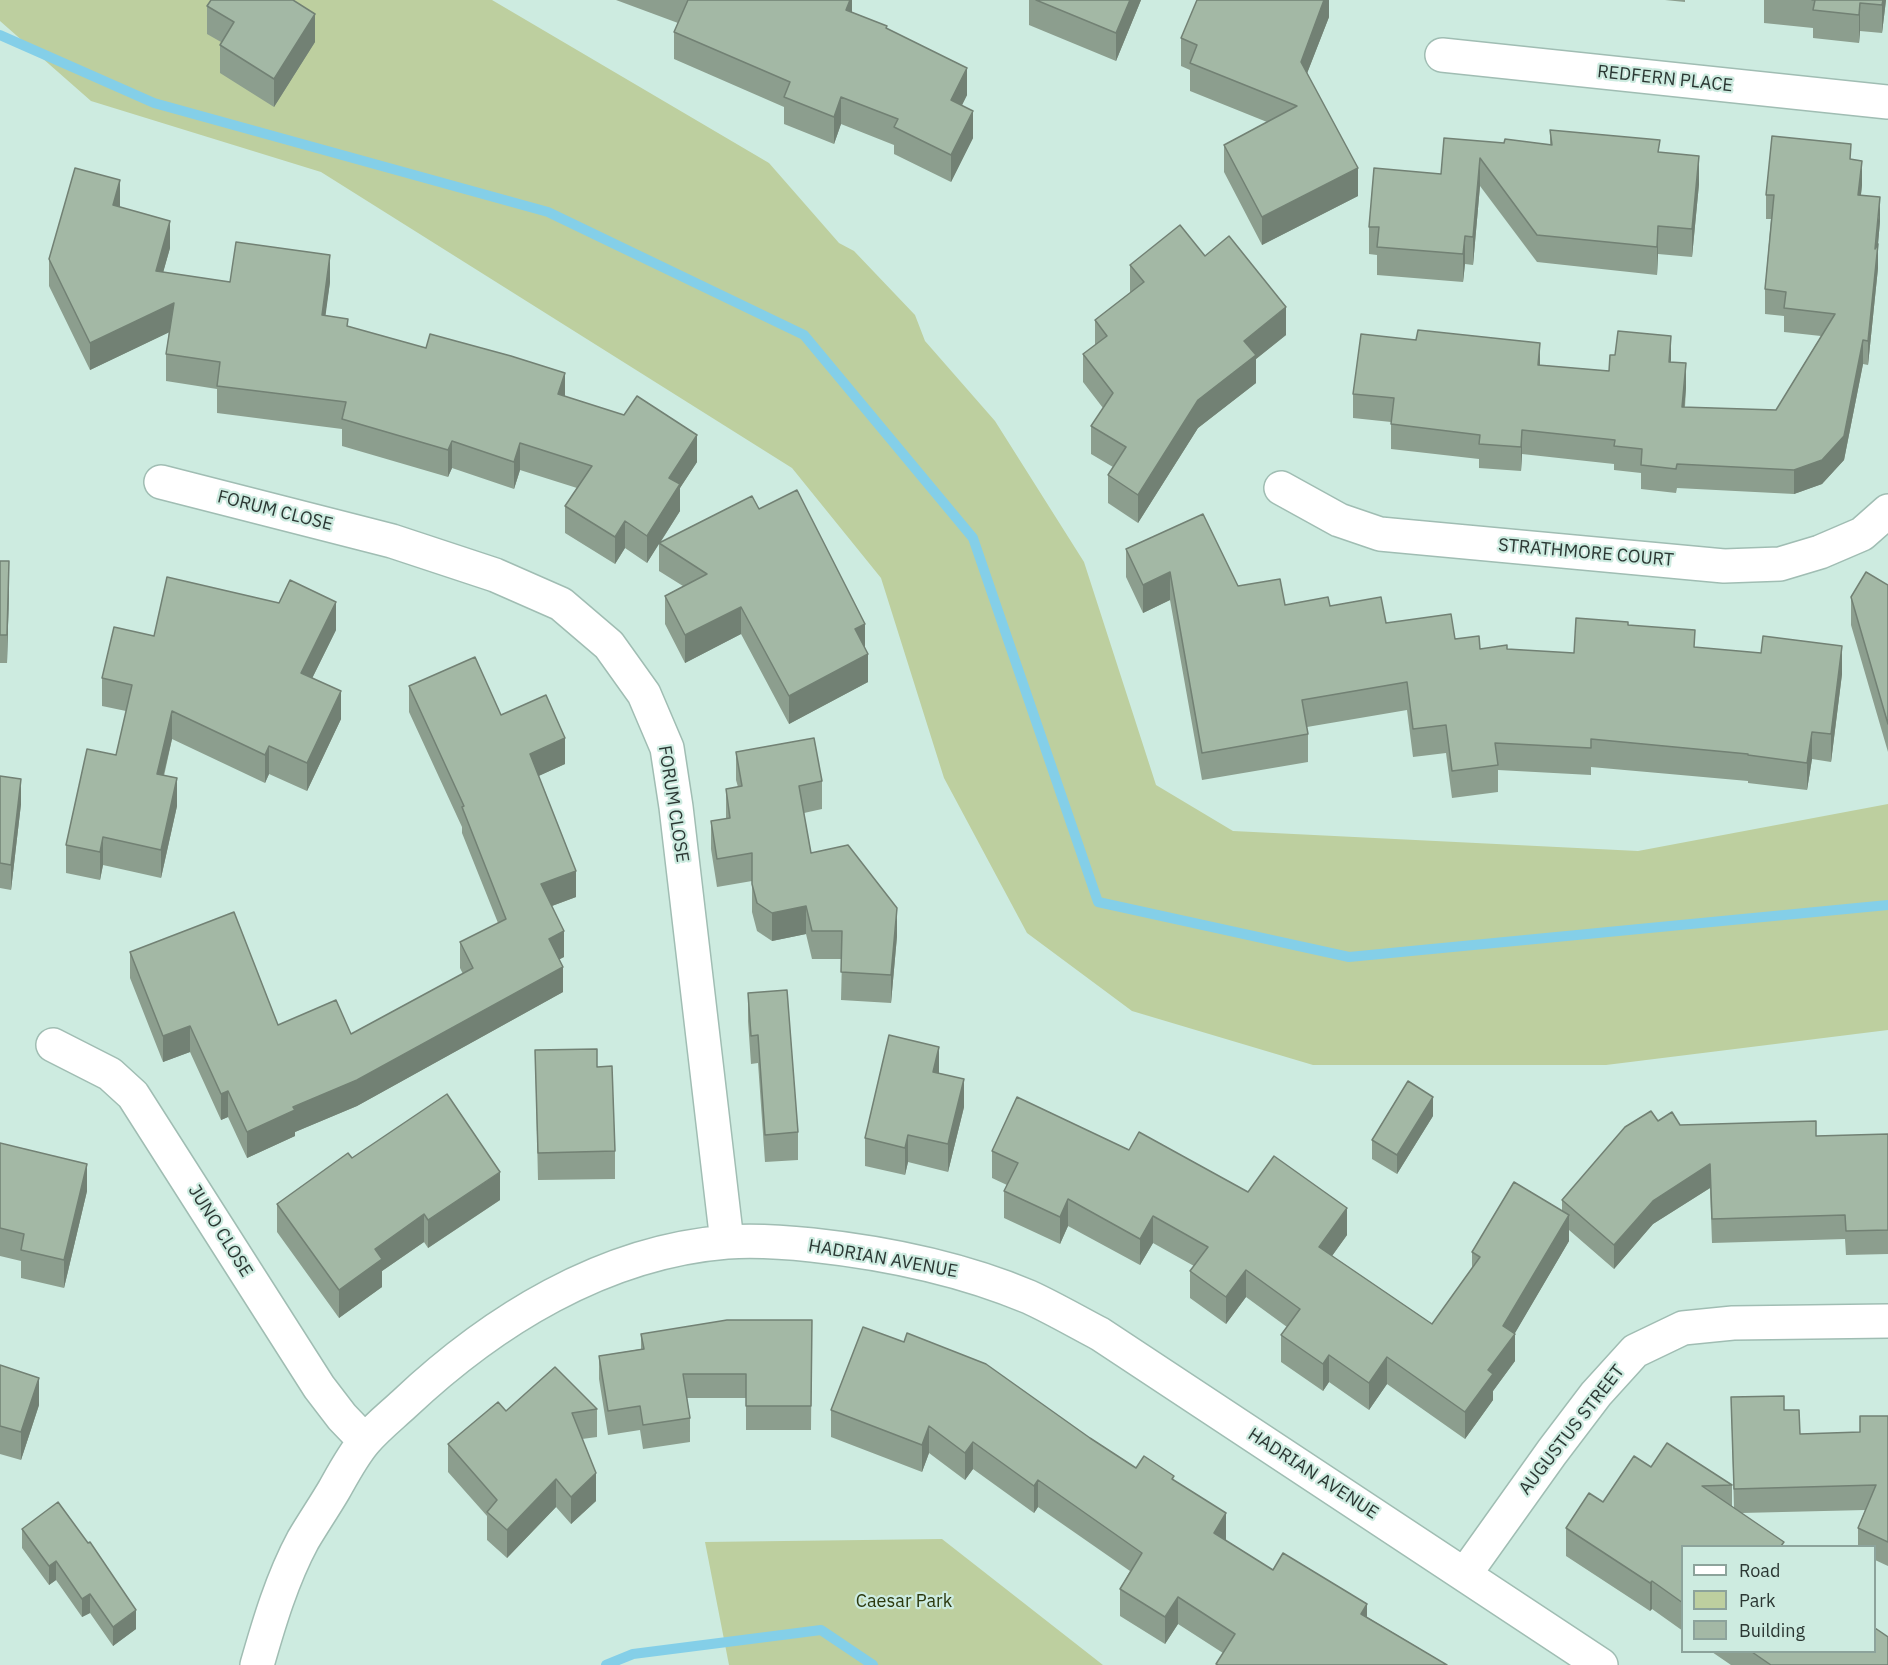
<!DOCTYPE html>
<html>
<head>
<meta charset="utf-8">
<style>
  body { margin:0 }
  #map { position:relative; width:1888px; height:1665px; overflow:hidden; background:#cdebe0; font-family:"IBM Plex Sans",sans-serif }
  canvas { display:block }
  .legend { position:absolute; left:1681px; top:1545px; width:195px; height:108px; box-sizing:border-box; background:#cdebe0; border:2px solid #8ca39b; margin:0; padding:8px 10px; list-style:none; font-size:18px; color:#2b3733 }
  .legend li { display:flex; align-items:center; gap:12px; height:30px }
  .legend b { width:30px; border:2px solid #8ca39b }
</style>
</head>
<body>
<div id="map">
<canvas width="1888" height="1665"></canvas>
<ul class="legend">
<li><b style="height:8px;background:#fff"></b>Road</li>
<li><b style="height:16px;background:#bdcf9f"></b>Park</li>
<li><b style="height:16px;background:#a3b8a5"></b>Building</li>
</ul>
</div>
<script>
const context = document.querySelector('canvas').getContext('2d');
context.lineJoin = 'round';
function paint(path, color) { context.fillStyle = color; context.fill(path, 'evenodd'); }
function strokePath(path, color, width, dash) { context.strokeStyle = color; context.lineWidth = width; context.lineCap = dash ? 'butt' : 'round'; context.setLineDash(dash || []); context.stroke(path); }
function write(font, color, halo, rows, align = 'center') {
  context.font = font + ' "IBM Plex Sans",sans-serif'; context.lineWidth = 4.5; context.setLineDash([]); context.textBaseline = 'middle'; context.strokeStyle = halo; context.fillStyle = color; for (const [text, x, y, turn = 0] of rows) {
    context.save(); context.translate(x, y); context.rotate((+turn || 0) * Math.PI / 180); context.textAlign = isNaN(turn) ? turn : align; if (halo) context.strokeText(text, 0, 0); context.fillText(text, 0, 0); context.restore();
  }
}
const green = new Path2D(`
  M0 0H492L769 163 839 243 854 251 915 315 925 341 995 421 1084 562 1156 785 1233 831 1638 851 1888 804V1030L1606 1065H1313L1132 1011 1027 933 944 778 881 578 792 468 321 172 91 101 0 21Z
  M942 1539 1103 1665H729L705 1542Z`);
const stream = new Path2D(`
  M0 35 154 103 548 212 804 335 973 538 1098 902 1349 957 1888 905
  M606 1665 633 1654 821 1630 873 1665`);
const minor = new Path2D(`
  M1442 55 1888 102
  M161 482 392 541 495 575 561 604 609 645 644 694 667 748 676 807 727 1242
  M1281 488 1339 520 1380 534 1724 566 1780 564 1820 552 1862 534 1888 511
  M53 1045 110 1074 133 1095 319 1387 342 1417 365 1441
  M1465 1574 1552 1452 1596 1394 1635 1351 1683 1328 1733 1323 1888 1321
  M257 1665C269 1623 282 1579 303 1540 313 1523 324 1507 334 1490 343 1474 353 1455 365 1441 377 1427 391 1416 404 1404 492 1321 603 1252 727 1242 755 1240 784 1242 812 1245 886 1253 960 1268 1029 1297 1053 1308 1077 1322 1100 1334L1601 1665`);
const wall = new Path2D(`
  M616 0H852V12L887 28 967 95 962 105 973 138 951 182 894 154V145L841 124 834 144 784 124V107L674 59V32L678 23Z
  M1029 0H1141L1116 61 1029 25Z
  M1329 0V17L1307 73 1358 196 1262 245 1224 172V145L1267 122 1190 91V70L1181 66V38Z
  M1665 0H1685V2Z
  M1764 0H1886L1882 33 1860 31 1859 43 1813 38V28L1764 23Z
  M207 6 315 42 274 107 220 73V45L221 42 207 34Z
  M1550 130 1660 152 1699 184 1692 257 1658 254 1657 275 1537 262 1480 186 1473 265 1465 264 1463 282 1377 275V255L1369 254V227L1441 174 1504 143 1550 144Z
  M1851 160 1862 185 1861 195 1880 221 1878 244V268L1868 365 1863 364 1844 460 1822 484 1794 494 1677 488 1676 493 1641 489V473L1614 470V464L1522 454 1521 471 1479 468V459L1391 449V422L1353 418V394L1540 365 1609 371 1671 362 1686 388 1685 407 1776 410 1821 336 1784 332V316L1765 314V289L1771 219H1766V195Z
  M120 207 170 248 163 272 230 282H330L325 315 348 326 565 397 697 462 680 488V511L660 543 759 509 865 648 868 682 789 724 741 634 685 663 665 624V596L683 586 659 571V543L647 563 625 548 615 564 565 533V506L577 488 520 470 514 489 452 468 448 477 342 446V429L217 413V389L166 381V354L169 332 90 370 49 286V259Z
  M1205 256 1286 335 1256 359V383L1198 428 1138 523 1108 503V475L1113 467 1091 454V426L1103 408 1083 382V354L1095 346V320L1130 293V265Z
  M1126 549 1238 586 1285 605 1330 606 1386 623 1455 639 1480 649 1574 653 1628 625 1695 647 1842 674 1831 762 1812 759 1807 790 1748 783V781L1591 767V775L1498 770V792L1452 798 1446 753 1413 757 1407 710 1307 727 1308 734V762L1202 780 1170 600 1143 613 1126 577Z
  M0 561 9 589 7 663H0Z
  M1888 585V752L1851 625V597Z
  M336 630 312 678 341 719 307 791 269 774 265 783 172 739 164 776 177 806 161 878 103 865 100 880 66 873V845L116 755 126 711 102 706V678Z
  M409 686 501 715 565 764 538 776 576 897 552 906 564 957 559 959 563 992 357 1106 295 1132V1136L247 1158 228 1117 221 1120 190 1052 163 1062 130 978V952L278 1025 351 1034 463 974 460 968V942L498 923 462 833V827L409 712Z
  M736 752 822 781V809L804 813 811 853 897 936 891 1003 841 1000 842 959H812L806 934 772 941 757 931 752 912V881L717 887 711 849V821L726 819V789L738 787 736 780Z
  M0 776 21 804 11 890 0 888Z
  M748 993 798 1132V1160L765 1162 758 1063 751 1064 748 1021Z
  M535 1050 597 1067 615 1151V1179L538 1180Z
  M939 1073 964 1107 948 1172 908 1162 905 1175 865 1166V1138Z
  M1433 1116 1397 1174 1372 1159V1140Z
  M1658 1121 1680 1125 1816 1136 1888 1134V1254L1846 1255 1845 1239 1712 1243 1710 1188 1653 1224 1614 1269 1569 1230V1241L1514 1334 1515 1361 1493 1391V1400L1465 1439 1387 1384 1369 1410 1329 1382 1323 1391 1281 1362V1335L1287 1327 1246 1297 1226 1324 1190 1298V1271L1194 1266 1153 1243 1140 1265 1068 1226 1060 1244 1004 1218V1191L1007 1185 992 1178V1151L1129 1150 1248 1192 1347 1235 1332 1256 1432 1324 1472 1268V1252L1562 1210V1200Z
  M0 1143 87 1191 64 1288 21 1278V1261L0 1256Z
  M352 1158 500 1200 428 1248 424 1242 382 1271V1287L339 1318 277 1232V1204Z
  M812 1320 811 1430H746V1398H687L690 1418V1442L643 1449 640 1430 608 1435 599 1379V1356L641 1349V1334Z
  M0 1365 39 1405 21 1460 0 1454Z
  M1731 1397 1784 1410 1800 1434 1860 1432 1888 1416V1566L1875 1560V1546H1858V1528L1865 1510 1741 1513 1784 1546H1683V1631L1652 1609 1650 1611 1566 1556V1528L1603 1502 1651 1467 1732 1485V1506L1734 1508Z
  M597 1409V1437L582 1439 596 1501 571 1524 556 1507 507 1558 487 1540V1516L448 1472V1444L506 1411Z
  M831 1410 1090 1438 1136 1468 1174 1481 1226 1541 1273 1570 1367 1617 1447 1665H1216L1223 1653 1178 1624 1165 1644 1120 1616V1589L1130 1571 1038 1507 1034 1513 973 1469 965 1480 929 1453 922 1472 831 1437Z
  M22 1529 136 1629 113 1646 90 1613 82 1617 56 1580 49 1585 22 1548Z
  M1712 1652H1875L1888 1665H1731Z`);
const shadedWall = new Path2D(`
  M850 0H852V21L846 10Z
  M1130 0H1141L1116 61V33Z
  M1324 0H1329V17L1301 89V62Z
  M1883 0H1886L1882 33V5Z
  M1860 3V31L1859 43V15Z
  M315 14V42L274 107V79Z
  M967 68V95L951 127V100Z
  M841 97V124L834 144V117Z
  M973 111V138L951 182V155Z
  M1699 156V184L1692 257V229Z
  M1480 158V186L1473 265V237Z
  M1862 161V185L1858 219V195Z
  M1358 168V196L1262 245V217Z
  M120 180V207L113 205Z
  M1880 197V221L1878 244V268L1868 365V341Z
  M170 221V248L156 298V271Z
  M1658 226V254L1657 275V247Z
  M1465 236V264L1463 282V254Z
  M330 255V282L322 342V315Z
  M174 303V330L90 370V343Z
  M1286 307V335L1256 359V383L1198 428 1138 523V495L1198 400 1244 341Z
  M1671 336V360L1669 386V362Z
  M1863 340V364L1844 460 1822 484 1794 494V470Z
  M1540 343V367L1538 365Z
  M1686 363V388L1682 431V407Z
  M565 373V400L558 394Z
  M1522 430V454L1521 471V447Z
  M697 435V462L680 488V511L647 563V536L669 478Z
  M452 441V468L448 477V450Z
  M520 443V470L514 489V462Z
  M625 521V548L615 564V537Z
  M9 561V589L7 663V635Z
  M1170 572V600L1143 613V585Z
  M336 602V630L301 701V673Z
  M741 607V634L685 663V635Z
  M865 624V651L855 629Z
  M1842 646V674L1831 762V734Z
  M868 654V682L789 724V696Z
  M341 691V719L307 791V763Z
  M172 711V739L157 802V774Z
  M1812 732V759L1807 790V763Z
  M565 738V764L530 780V754Z
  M269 746V774L265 783V755Z
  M177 778V806L161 878V850Z
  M21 779V804L11 890V865Z
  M103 837V865L100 880V852Z
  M576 871V897L541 910V884Z
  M806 906V934L772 941V913Z
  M897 908V936L891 1003V975Z
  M564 931V957L549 965V939Z
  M563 967V992L357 1106 295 1132V1136L247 1158V1132Z
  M190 1026V1052L163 1062V1036Z
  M939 1047V1075L933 1072Z
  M964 1079V1107L948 1172V1144Z
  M228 1091V1117L221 1120V1094Z
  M1433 1097V1116L1397 1174V1155Z
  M908 1135V1162L905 1175V1148Z
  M87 1164V1191L64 1288V1260Z
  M1710 1164V1188L1653 1224 1614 1269V1245L1653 1201Z
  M500 1172V1200L428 1248V1220Z
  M1068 1199V1226L1060 1244V1217Z
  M1347 1208V1235L1319 1274V1247Z
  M424 1214V1242L382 1271V1287L339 1318V1290L375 1249Z
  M1569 1215V1241L1511 1340 1515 1334V1361L1493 1391V1400L1465 1439V1412L1503 1326Z
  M1153 1216V1243L1140 1265V1239Z
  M1246 1270V1297L1226 1324V1297Z
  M1329 1355V1382L1323 1391V1364Z
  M1387 1357V1384L1369 1410V1383Z
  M39 1378V1405L21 1460V1432Z
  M929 1426V1453L922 1472V1445Z
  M973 1442V1469L965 1480V1453Z
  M596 1473V1501L571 1524V1497Z
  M556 1479V1507L507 1558V1530Z
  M1038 1480V1507L1034 1513V1486Z
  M1226 1513V1540L1214 1560V1533Z
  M56 1561V1580L49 1585V1566Z
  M1652 1581V1609L1650 1611V1583Z
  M90 1594V1613L82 1617V1599Z
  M1178 1597V1624L1165 1644V1617Z
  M1367 1604V1631L1361 1614Z
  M136 1610V1629L113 1646V1627Z`);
const building = new Path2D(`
  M211 0H293L315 14 274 79 220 45 234 22 207 6Z
  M688 0H850L846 10 887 26 886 28 967 68 951 100 973 111 951 155 894 127 898 119 841 97 834 117 784 97 790 82 674 32Z
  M1036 0H1130L1116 33Z
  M1197 0H1324L1301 62 1358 168 1262 217 1224 145 1297 106 1190 63 1197 45 1181 38Z
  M1812 0H1883L1882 5 1860 3 1859 15 1813 10 1815 0Z
  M1550 130 1660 140 1658 152 1699 156 1692 229 1658 226 1657 247 1537 235 1480 158 1473 237 1465 236 1463 254 1377 247 1379 227H1369L1374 168 1441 174 1444 138 1504 143 1505 139 1552 145Z
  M1772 136 1851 144 1850 159 1862 161 1858 195 1880 197 1875 249 1878 244 1868 341 1863 340 1844 436 1822 460 1794 470 1677 464 1676 469 1641 465 1642 449 1614 446 1615 440 1522 430 1521 447 1479 444 1480 435 1391 424 1394 398 1353 394 1361 334 1416 340 1418 330 1540 343 1538 365 1609 371 1610 355H1615L1618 331 1671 336 1669 362 1686 363 1682 407 1776 410 1835 314 1784 308 1786 292 1765 289 1774 195H1766Z
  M75 168 120 180 113 205 170 221 156 271 230 282 236 242 330 255 322 315 348 319 347 326 426 348 430 334 511 356 565 373 558 394 624 415 637 396 697 435 669 478 680 484 647 536 625 521 615 537 565 506 592 466 520 443 514 462 452 441 448 450 342 419 346 402 217 386 220 362 166 354 174 303 90 343 49 259Z
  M1180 225 1205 256 1229 236 1286 307 1244 341 1256 355 1198 400 1138 495 1108 475 1126 447 1091 426 1113 393 1083 354 1107 336 1095 320 1144 282 1130 265Z
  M797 490 865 624 855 629 868 654 789 696 741 607 685 635 665 596 707 574 659 543 752 496 759 509Z
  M1203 514 1238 586 1280 579 1285 605 1328 597 1330 606 1381 597 1386 623 1451 614 1455 639 1479 636 1480 649 1507 645V649L1574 653 1576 618 1628 622V625L1695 630 1694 647 1761 653 1763 636 1842 646 1831 734 1812 732 1807 763 1748 755V754L1591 739V748L1495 743 1498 765 1452 771 1446 725 1413 729 1407 682 1302 700 1308 734 1202 753 1170 572 1143 585 1126 549Z
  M0 561H9L7 635H0Z
  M1866 572 1888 585V724L1851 597Z
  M167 577 279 603 290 580 336 602 301 673 341 691 307 763 269 746 265 755 172 711 157 774 177 778 161 850 103 837 100 852 66 845 87 749 116 755 132 685 102 678 114 627 154 636Z
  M475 657 501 715 546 695 565 738 530 754 576 871 541 884 564 931 549 939 563 967 357 1080 293 1107 295 1110 247 1132 228 1091 221 1094 190 1026 163 1036 130 952 234 912 278 1025 336 1000 351 1034 473 968 460 942 506 919 462 807 464 806 409 686Z
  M814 738 822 781 799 786 811 853 848 845 897 908 891 975 841 972 842 931H812L806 906 772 913 757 903 752 884V853L717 859 711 821 730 818 726 789 742 786 736 752Z
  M0 776 21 779 11 865 0 863Z
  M787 990 798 1132 765 1135 758 1035 751 1036 748 993Z
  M889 1035 939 1047 933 1072 964 1079 948 1144 908 1135 905 1148 865 1138Z
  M597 1049V1067L612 1066 615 1151 538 1153 535 1050Z
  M1408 1081 1433 1097 1397 1155 1372 1140Z
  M447 1094 500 1172 428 1220 424 1214 375 1249 382 1259 339 1290 277 1204 348 1153 352 1158Z
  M1017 1097 1129 1150 1139 1132 1248 1192 1274 1156 1347 1208 1319 1247 1432 1324 1480 1257 1472 1252 1514 1182 1569 1215 1503 1326 1515 1334 1488 1370 1493 1374 1465 1412 1387 1357 1369 1383 1329 1355 1323 1364 1281 1335 1300 1309 1246 1270 1226 1297 1190 1271 1208 1247 1153 1216 1140 1239 1068 1199 1060 1217 1004 1191 1018 1163 992 1151Z
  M1651 1111 1658 1121 1672 1112 1680 1125 1816 1121V1136L1888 1134V1230L1846 1231 1845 1215 1712 1219 1710 1164 1653 1201 1614 1245 1562 1200 1625 1127Z
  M0 1143 87 1164 64 1260 21 1250 24 1234 0 1228Z
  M727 1320H812L811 1406H746V1374H683L690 1418 643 1425 640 1406 608 1411 599 1356 644 1349 641 1334Z
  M863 1327 904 1342 907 1333 986 1364 1090 1438 1136 1468 1144 1456 1174 1476 1172 1479 1226 1513 1214 1533 1273 1570 1283 1553 1367 1604 1361 1614 1447 1665H1218L1216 1664 1235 1634 1178 1597 1165 1617 1120 1589 1142 1553 1038 1480 1034 1486 973 1442 965 1453 929 1426 922 1445 831 1410Z
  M0 1365 39 1378 21 1432 0 1426Z
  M555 1367 597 1409 572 1413 596 1473 571 1497 556 1479 507 1530 487 1512 497 1500 448 1444 498 1402 506 1411Z
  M1784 1396V1410H1799L1800 1434 1860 1432V1416H1888V1542L1858 1528 1876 1485 1734 1489 1731 1397Z
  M1667 1443 1732 1485 1702 1486 1784 1542 1781 1546H1683V1603L1652 1581 1650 1583 1566 1528 1589 1493 1603 1502 1634 1456 1651 1467Z
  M58 1502 88 1543 90 1542 136 1610 113 1627 90 1594 82 1599 56 1561 49 1566 22 1529Z
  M1875 1628 1888 1637V1665H1771L1752 1652H1875Z`);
const streetNames = [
  ["REDFERN PLACE",1665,79,6],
  ["FORUM CLOSE",275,511,14],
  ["STRATHMORE COURT",1586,553,5],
  ["FORUM CLOSE",673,804,81],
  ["JUNO CLOSE",220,1231,58],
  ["HADRIAN AVENUE",883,1259,10],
  ["AUGUSTUS STREET",1572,1430,-52],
  ["HADRIAN AVENUE",1313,1474,33]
];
const parkNames = [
  ["Caesar Park",904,1602]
];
paint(green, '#bdcf9f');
strokePath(stream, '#84cfe8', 10);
strokePath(minor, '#a0bdb3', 36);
strokePath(minor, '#fff', 33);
paint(wall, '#8c9e8e');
paint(shadedWall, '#728174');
paint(building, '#a3b8a5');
strokePath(building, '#728174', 1.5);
write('18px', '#2b3733', '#cdebe0', streetNames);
write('18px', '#2b380c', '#cdebe0', parkNames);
</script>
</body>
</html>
